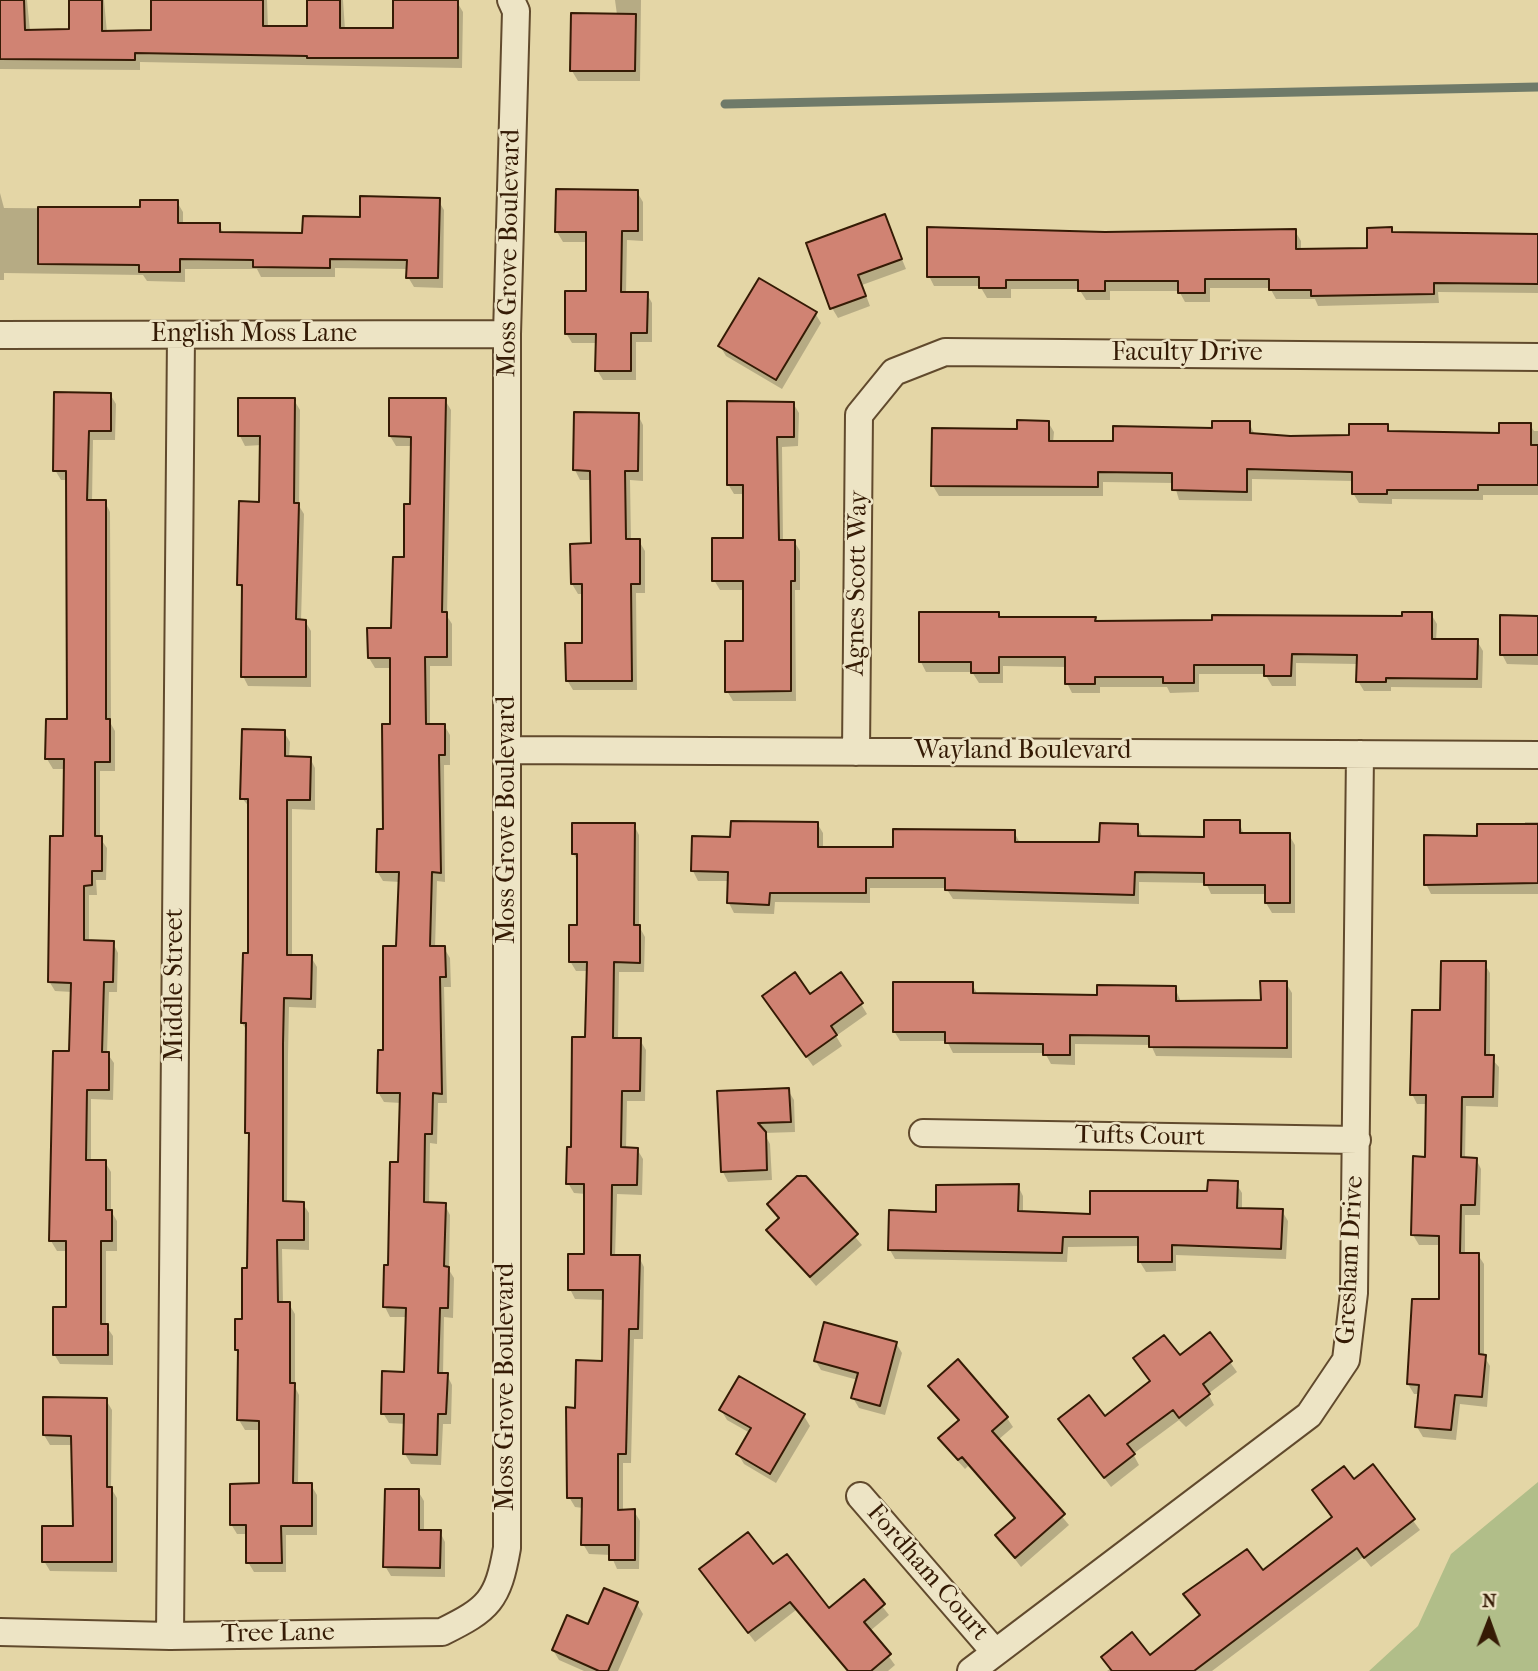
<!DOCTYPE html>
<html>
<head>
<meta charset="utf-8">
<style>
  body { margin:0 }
  #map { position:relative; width:1538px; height:1671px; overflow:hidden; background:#e4d6a6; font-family:"IM FELL French Canon",serif }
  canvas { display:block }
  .north { position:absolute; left:1454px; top:1587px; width:70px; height:70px; -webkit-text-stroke:5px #ede4c5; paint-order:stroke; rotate:1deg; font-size:19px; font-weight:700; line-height:28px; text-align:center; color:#351b05 }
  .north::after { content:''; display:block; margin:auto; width:24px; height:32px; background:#351b05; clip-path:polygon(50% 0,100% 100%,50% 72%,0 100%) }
</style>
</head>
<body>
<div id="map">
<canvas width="1538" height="1671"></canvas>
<div class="north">N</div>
</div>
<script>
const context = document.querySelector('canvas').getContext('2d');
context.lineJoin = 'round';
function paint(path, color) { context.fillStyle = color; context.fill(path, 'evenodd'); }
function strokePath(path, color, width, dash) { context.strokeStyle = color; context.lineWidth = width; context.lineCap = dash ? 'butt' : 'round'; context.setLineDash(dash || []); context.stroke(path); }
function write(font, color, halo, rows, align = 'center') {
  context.font = font + ' "IM FELL French Canon",serif'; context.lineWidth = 5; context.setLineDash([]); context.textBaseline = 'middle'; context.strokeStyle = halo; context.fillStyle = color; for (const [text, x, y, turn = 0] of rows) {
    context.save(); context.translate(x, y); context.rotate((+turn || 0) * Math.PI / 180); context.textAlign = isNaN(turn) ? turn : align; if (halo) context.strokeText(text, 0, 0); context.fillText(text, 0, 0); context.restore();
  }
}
const green = new Path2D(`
  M1538 1482V1671H1369L1418 1626 1451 1554Z`);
const shadow = new Path2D(`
  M0 0H27L30 31H71V0H104L107 33 153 32V0H267L268 28H309L308 0H343L345 30H395L457 2 463 12 462 68 140 62V70L0 69Z
  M615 0H641L640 81H578L572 71 617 15Z
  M637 192 643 202V241L627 240 626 293 647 294 652 303V342H636V380H603L597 370V343H572L566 333 588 293V242H563L557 232Z
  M0 193 4 208 142 209 177 202 183 212V224L219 225 224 234 304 235 438 200 444 210 443 288 414 287 408 277V269L335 268V277H261L257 269H185V282L147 281 143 275 4 273V280H0Z
  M884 216 906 269 862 285 870 306 838 318 832 308Z
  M1391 229 1394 234 1538 236V293L1438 292 1439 303 1318 306 1315 299H1276L1270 288H1210V302H1185L1179 291H1110V300H1086L1079 289H1011V298H987L980 286H934L929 276 1105 233 1295 231 1301 241V250H1369Z
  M815 313 821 323 782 389 726 356 720 346Z
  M110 394 116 404 115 440H93L92 502H105L110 512 111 724 115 731V771H100V838L107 848 106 880H96L97 895H89V942L113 943 118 953 117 992H109L107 1053 114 1063 113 1100 91 1099V1162H105L111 1172V1211L117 1221V1251H106V1326L113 1336V1365L60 1364 54 1354 67 1309 68 1251H57L51 1241 71 1053 72 992 55 991 49 981 65 838 66 769H53L47 759 68 721V480H61L55 470Z
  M294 400 300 410 299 506 304 514 301 621H305L311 631V687L248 686 243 676V591L239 584 261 504 262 445 245 446 240 436Z
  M445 400 451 410 447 616 452 624V666H430V726L444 725 450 735V765H444L445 882 437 881 435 948H444L450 958 451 987H444L447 1103H438L437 1144 430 1143 429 1204 445 1205 450 1215 449 1270 454 1278 453 1318 444 1317 443 1375H447L452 1385 451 1424H443L441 1465 411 1464 405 1454 406 1424 389 1423 383 1413 406 1373 408 1317H390L385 1307 400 1163 401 1103 384 1102 378 1092 398 948 400 882 383 881 377 871 384 831 392 726 391 668H375L369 658 392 629 406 558 412 506V446H396L390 436Z
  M793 403 799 413 798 446 782 447 783 541H794L800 551V590H795L796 701H733L727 691 745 643V590H720L714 580 745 540V494H734L728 484Z
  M638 415 643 425V481L630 480 631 541H639L645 551V593H636L637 690H573L567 680 584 644V594H578L572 584 593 545 592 480H580L575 470Z
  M1048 422 1054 432 1053 443H1114L1249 423 1255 435 1290 437H1351L1387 426 1391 433 1501 434 1530 425 1534 431H1538V495H1483V500L1392 499V504L1359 503 1353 493 1354 481 1252 479V501L1179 500 1174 483 1103 482V496H939L933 486 1019 431Z
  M998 614 1000 619H1094L1097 623 1404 618 1431 614 1437 624 1436 641H1477L1483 651 1482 688 1391 687V691H1364L1358 681V664L1296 663V686H1272L1265 674H1199V692L1170 693 1167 687H1100V693H1072L1067 683V667L1003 666V683H979L972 672H926L921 662Z
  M1538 618V665L1507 664 1502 654Z
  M284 732 290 742 289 758H310L315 768V810L292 809V956L311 957 317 967 316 1008 289 1007 288 1055 287 1203 303 1204 309 1213V1250L282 1249 283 1304H289L295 1314V1387L299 1395 298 1485H311L317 1495V1535H286V1572H254L248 1562V1534H237L231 1524 261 1485V1430H245L239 1420 240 1355 237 1350 244 1321 248 1270 251 1139 247 1133V1031L242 1023 249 955 250 808 242 798Z
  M1239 822 1244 835H1289L1295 845V913H1272L1266 903V894H1211L1206 883 1139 882V904L953 899 946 888H870V903L775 902 774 914 734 913 729 903V881H698L693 871 732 839 817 823 823 833V849H895L1014 832 1020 843 1101 844 1137 826 1143 838 1206 839Z
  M1525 822H1538V894H1431L1426 884 1479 837 1525 826Z
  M634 825 639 835V926L645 937 644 972H619L618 1039 640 1040 646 1050 645 1101H627L626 1149H637L643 1159 642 1195 617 1194 615 1257H639L644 1267 643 1339H634L631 1463H623V1511H634L640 1521 639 1569H617L611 1555 589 1554 583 1544V1508L575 1507 569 1497 577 1409 604 1363 605 1300 575 1299 570 1289 585 1256 586 1194 574 1193 568 1183 587 1039 588 971H576L570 961 579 927V863L573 853Z
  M1484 963 1490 973V1057L1499 1067 1498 1107 1466 1106 1465 1159H1476L1481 1169 1480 1215H1465V1255H1478L1484 1264V1356L1490 1366 1487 1407 1460 1404 1456 1440 1423 1437 1417 1427 1420 1394H1414L1408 1384 1440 1301V1245H1419L1413 1235 1427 1158 1428 1104H1417L1412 1094 1442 1011Z
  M1286 983 1292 993V1058L1156 1056 1151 1045 1075 1044V1065L1051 1064 1045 1053H953L947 1041H900L894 1031 972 984 978 995 1098 996 1175 988 1181 1002H1262Z
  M810 996 861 1004 867 1014 836 1036 842 1046 813 1066 770 1006Z
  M788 1090 794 1100 795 1132 764 1133 770 1144 772 1180 728 1182 723 1172 719 1093Z
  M801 1174 862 1245 816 1286 768 1230 780 1220 769 1204Z
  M1236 1183 1242 1193V1210L1282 1211 1288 1221 1286 1259 1176 1255V1271L1146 1272 1140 1262V1246L1068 1247 1067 1262 895 1259 890 1250 937 1214 1018 1186 1023 1196V1213L1092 1215 1209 1192Z
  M1210 1334 1237 1372 1208 1394 1214 1405 1186 1427 1179 1420 1133 1454 1139 1465 1111 1487 1060 1419 1105 1418 1151 1382 1135 1359 1180 1358Z
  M896 1343 902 1353 885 1415 859 1408 853 1398 858 1380 821 1370 815 1360Z
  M930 1386 1007 1418 1013 1427 998 1440 1069 1525 1021 1567 997 1536 1016 1520 968 1466 965 1469 946 1448 940 1438 959 1422Z
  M106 1400 112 1410 111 1488 117 1498V1572L50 1571 44 1561 75 1528 73 1445H50L44 1435Z
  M721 1410 804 1416 810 1426 776 1483 744 1464 738 1454 750 1433 727 1420Z
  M1373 1467 1420 1530 1371 1567 1363 1557 1212 1671H1107L1110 1669 1103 1657H1150L1201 1617 1185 1595 1263 1573 1333 1518 1353 1481Z
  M418 1491 424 1501V1531L440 1532 445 1542V1577L391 1576 385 1566Z
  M773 1567 828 1611 863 1582 889 1615 870 1631 895 1665 888 1671H848L796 1610 755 1642 707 1579Z
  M637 1604 643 1614 618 1671H584L559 1660 553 1650 589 1626Z`);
const stream = new Path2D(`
  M725 104 1538 87`);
const building = new Path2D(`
  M0 0H24L25 30 69 29V0H102V31L151 30V0H263V26H307V0H340V28H393V0H458V58H307V56L135 53V60L0 59Z
  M571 13 636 14 635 71H570Z
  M556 189 638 190V231H622L621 292H648L647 333H631V371H595L596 334H565V291H586V232H555Z
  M360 196 440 198 438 278H406L407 260 330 259V268L253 267V260L180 259V272H139V265L38 264V207H140V200H178V223H220V232L302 233 303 216 360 217Z
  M885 214 902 259 858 275 866 296 830 309 806 243Z
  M927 227 1105 232 1296 229V249L1367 248V228L1392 227V232L1538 234V284L1434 283V294L1311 296V290H1269V279H1205V293H1178V281H1105V291H1078V280H1006V288H979V277H927Z
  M759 278 817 312 776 380 718 346Z
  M54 392 111 393V431H89L87 500H106V719H110V762H95V836H102V871H92V885L84 886V940L114 941 113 982H104L102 1052H109V1090H87L86 1160H106V1210H112V1241H101V1324H108V1355H53V1307H66V1241H49L53 1051H69L71 983 48 982 50 836H63L64 759H45L46 719H67L66 471H53Z
  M238 398H295L294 503H299L296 619 306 620V677H241L242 585H237L239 501 259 502 260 436H238Z
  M389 398H446L442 612H447V657H425L426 724H445V755H439L441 873 432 872 430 946H445L446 977H440L442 1094 433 1093 432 1134H425L424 1202 446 1203 444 1266 449 1267 448 1308H440L438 1373H448L446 1414H438L437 1455 403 1454 404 1414H381L382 1371 404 1372 406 1308 383 1307 384 1265H388L390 1162H398L400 1093H377L378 1050H383V946H396L399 872H376L377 829H383L382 724H390V658H368L367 628H391L393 557H404V504H410L411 437 389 436Z
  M727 401 794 402V437H777L779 540H795V581H791V691L725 692V641H743V581H712V538H743V485H727Z
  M574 412 639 413 638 471H625L626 539H640V584H631L632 681H566L565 643H582V584H571L570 544 591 543 590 471 573 470Z
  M1017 420 1049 421V441H1113V426L1212 428V421H1250V433L1290 436 1349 435V424H1388V431L1499 433V423H1531V445H1538V485H1478V490H1387V494H1352V472L1247 469V492L1172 490V473L1098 472V487L931 486 932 428 1017 429Z
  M919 612H999V617H1096L1095 621 1212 620V615L1402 616V612H1432V639H1478L1477 679 1386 678V682H1356L1357 655 1292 654 1291 676H1264V665H1194V683H1163V677H1095V684H1065V657H999V673H971V662H919Z
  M1500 615 1538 616V655H1500Z
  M242 729 285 730V756L311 757 310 800H287V955H312L311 999 284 998 283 1044V1201L304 1202V1240H277L278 1302H290V1383H295L293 1483H312V1526H281L282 1563H246V1525H230V1484L259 1483V1421L237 1420 238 1350H235V1319H242V1268H247L249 1133H245L246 1023H241L243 953H248V799H240Z
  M1204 820H1240V833H1290V903H1265V885H1204V873L1135 872 1134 895 945 890V878H866V893H770L769 905 727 903 728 872 691 871 692 836 730 837 731 821 818 822V847H893V829L1015 830V842H1099L1100 823 1138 824V836L1204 837Z
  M572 823H635L634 925H640V963L614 962 613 1038H641L640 1091H622L621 1147 638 1148 637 1185H612L611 1255H640L638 1329H629L626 1454H618V1510L635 1509V1560H609V1545H581L582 1498H567L566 1407 575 1408 576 1360 602 1361 603 1290H568V1254H584V1184H566L567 1147H571L572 1037H585L587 962H569V925H577V854H572Z
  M1477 824H1538V883L1424 885V835L1477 836Z
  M1441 961H1486L1485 1055H1494L1493 1097H1462L1461 1157 1477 1158 1475 1205H1461L1460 1253H1479V1354L1486 1355 1482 1397 1455 1395 1451 1430 1415 1427 1419 1385 1407 1384 1412 1299H1439V1236L1411 1235 1413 1156 1425 1157 1426 1095H1410L1412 1010H1440Z
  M795 972 810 994 841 972 863 1003 831 1026 837 1035 806 1057 762 996Z
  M1260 981H1287V1048L1149 1047V1036L1070 1035V1055H1043V1044L945 1043V1032H893V982H973V993L1097 995V985L1176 986V1001L1261 1000Z
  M789 1088 791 1122 758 1123 766 1132 767 1170 721 1172 717 1091Z
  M797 1176H806L858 1234 810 1277 766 1230 779 1218 767 1204Z
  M1208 1180 1238 1181 1237 1208 1283 1209 1281 1249 1172 1245V1262H1138V1237H1063L1062 1253 888 1250 889 1210 936 1212V1185L1019 1184 1018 1211 1090 1214V1191H1207Z
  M824 1322 897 1342 880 1406 851 1398 858 1373 814 1361Z
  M1210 1332 1232 1361 1203 1384 1210 1394 1179 1418 1173 1410 1127 1444 1135 1454 1104 1478 1058 1419 1089 1395 1105 1416 1150 1381 1133 1358 1164 1335 1180 1355Z
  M958 1359 1008 1417 992 1431 1065 1514 1015 1558 995 1535 1015 1518 962 1457 958 1460 938 1438 959 1420 928 1386Z
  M739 1376 805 1414 770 1474 736 1454 751 1428 719 1410Z
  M43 1397 107 1398V1487H112V1562H42V1526H73L71 1436 43 1435Z
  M1373 1464 1415 1519 1364 1558 1357 1548 1194 1671H1112L1101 1657 1132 1632 1150 1655 1200 1615 1183 1594 1247 1549 1263 1570 1332 1517 1312 1490 1344 1466 1354 1479Z
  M385 1489H419V1530H441L440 1568 383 1567Z
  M748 1532 773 1564 787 1554 829 1608 864 1579 885 1604 864 1622 891 1654 871 1671H848L790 1602 748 1633 699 1569Z
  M604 1588 638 1602 608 1671H599L552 1650 567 1615 588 1624Z`);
const minor = new Path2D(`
  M0 335 507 334
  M508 750 1538 755
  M856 752 859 415 894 372 945 352 1538 357
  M923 1133 1357 1140
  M860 1496 994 1651
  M0 1632 170 1636 442 1632C489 1609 498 1600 507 1548V334L516 11 511 0
  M170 1636 181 335
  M971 1671 1309 1415 1346 1360 1354 1293 1360 754`);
const streetNames = [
  ["Moss Grove Boulevard",510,253,-89],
  ["English Moss Lane",254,335],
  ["Faculty Drive",1187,354],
  ["Agnes Scott Way",858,583,-89],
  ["Wayland Boulevard",1023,752],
  ["Moss Grove Boulevard",508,820,-90],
  ["Middle Street",176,985,-90],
  ["Tufts Court",1140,1137,1],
  ["Gresham Drive",1351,1260,-87],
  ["Moss Grove Boulevard",507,1387,-90],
  ["Fordham Court",927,1573,49],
  ["Tree Lane",278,1634,-1]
];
paint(green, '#b1be89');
paint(shadow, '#0003');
strokePath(stream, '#6f7a69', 9);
paint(building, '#d08373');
strokePath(building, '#351b05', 2);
strokePath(minor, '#614a2d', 30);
strokePath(minor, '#ede4c5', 26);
write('26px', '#351b05', '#ede4c5', streetNames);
</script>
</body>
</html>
